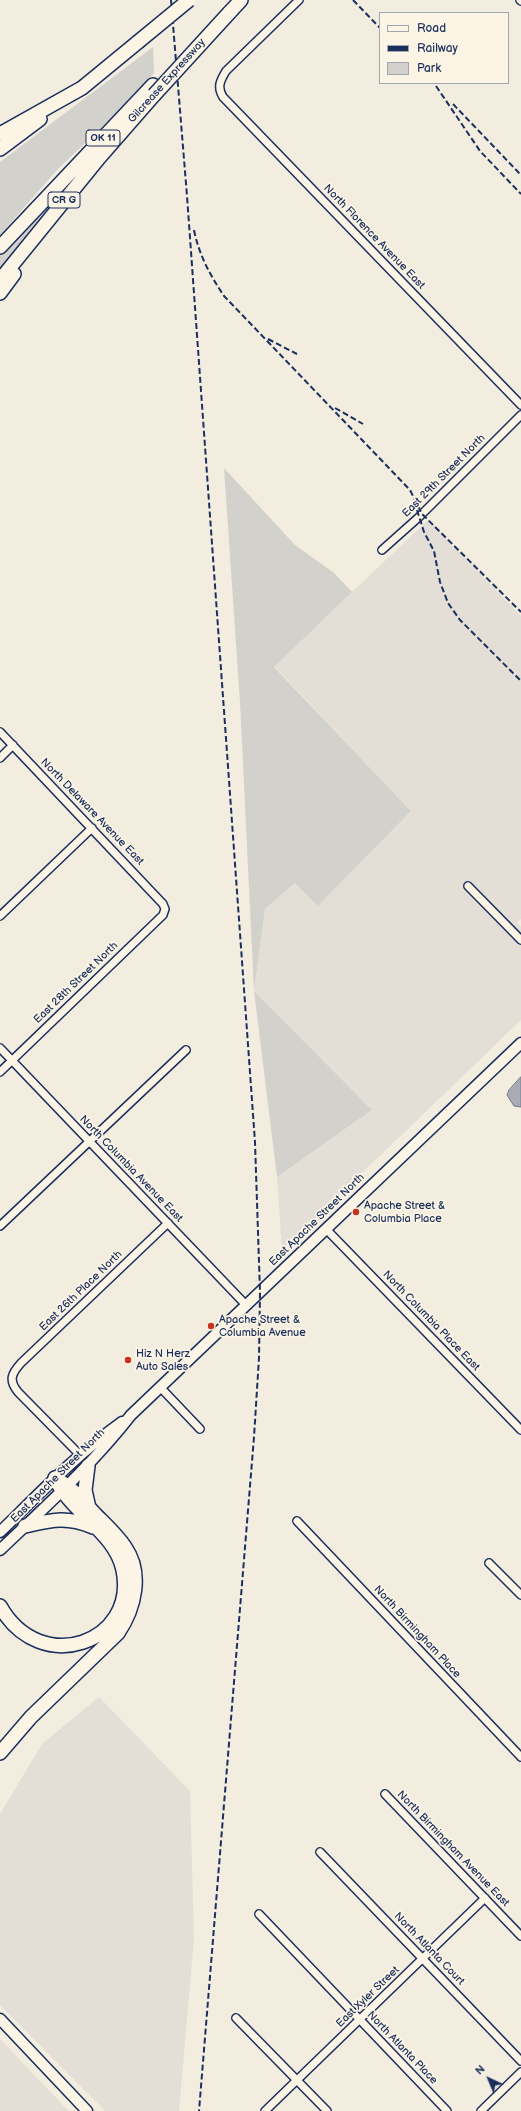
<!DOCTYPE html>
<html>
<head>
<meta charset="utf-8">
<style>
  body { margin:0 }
  #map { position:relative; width:521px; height:2111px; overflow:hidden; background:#f3ede0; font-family:"Balsamiq Sans",sans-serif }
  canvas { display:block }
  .legend { position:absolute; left:379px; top:12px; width:130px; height:72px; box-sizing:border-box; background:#fcf5e5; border:1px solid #a2a6af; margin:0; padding:5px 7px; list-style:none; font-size:12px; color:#1b2f5e }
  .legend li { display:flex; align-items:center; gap:8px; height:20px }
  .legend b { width:20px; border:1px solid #a2a6af }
  .north { position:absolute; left:469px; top:2059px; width:40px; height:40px; -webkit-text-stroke:3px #fcf5e5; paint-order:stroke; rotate:316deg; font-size:11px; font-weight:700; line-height:16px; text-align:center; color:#1b2f5e }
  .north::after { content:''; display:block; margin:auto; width:14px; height:18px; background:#1b2f5e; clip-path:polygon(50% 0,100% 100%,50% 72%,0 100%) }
</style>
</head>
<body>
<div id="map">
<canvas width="521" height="2111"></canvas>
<ul class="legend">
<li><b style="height:5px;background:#fcf5e5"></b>Road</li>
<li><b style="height:5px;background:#1b2f5e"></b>Railway</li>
<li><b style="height:11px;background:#d3d1cc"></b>Park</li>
</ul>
<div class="north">N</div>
</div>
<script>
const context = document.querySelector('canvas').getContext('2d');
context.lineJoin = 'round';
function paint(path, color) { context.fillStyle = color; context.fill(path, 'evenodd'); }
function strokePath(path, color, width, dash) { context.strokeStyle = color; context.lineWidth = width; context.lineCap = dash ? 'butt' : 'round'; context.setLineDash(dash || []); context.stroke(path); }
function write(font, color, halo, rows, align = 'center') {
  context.font = font + ' "Balsamiq Sans",sans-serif'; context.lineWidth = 3.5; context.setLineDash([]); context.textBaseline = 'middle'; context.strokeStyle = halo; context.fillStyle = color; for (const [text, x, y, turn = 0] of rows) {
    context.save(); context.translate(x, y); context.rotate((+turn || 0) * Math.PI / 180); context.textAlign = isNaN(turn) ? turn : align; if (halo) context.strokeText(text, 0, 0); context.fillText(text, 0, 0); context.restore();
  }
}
const built = new Path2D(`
  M428 520 521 616V919L517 922 521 927V1020L282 1250 277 1177 372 1110 254 991 265 909 295 883 318 906 411 811 274 666Z
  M99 1697 190 1791 194 1939 179 2111H105L0 2005V1814L42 1744Z
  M0 2039 63 2105 69 2111H0Z`);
const green = new Path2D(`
  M153 47 154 73 127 103 57 170 0 235V162Z
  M54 196 56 197 0 268V253Z
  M224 468 295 545 334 573 352 592 274 667 411 811 318 906 295 883 265 909 254 991 372 1110 277 1177 254 991 240 702Z`);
const water = new Path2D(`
  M521 1077V1107L514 1106 507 1095 509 1090Z`);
const street = new Path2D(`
  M299 0 226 71C220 81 217 87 223 97L521 405
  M520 0 521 1
  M382 550 419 517 521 415
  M0 732 163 904 165 909 163 915 0 1072
  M0 758 13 745
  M468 886 521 940
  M0 916 92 828
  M0 1048 246 1305
  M0 1226 186 1050
  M326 1229 521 1430
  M160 1387 200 1429
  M80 1455 18 1392C8 1380 12 1373 21 1363L168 1223
  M297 1521 521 1757
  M489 1563 521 1595
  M385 1794 521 1936
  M320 1852 521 2061
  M259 1914 447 2111
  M236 2018 327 2111
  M265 2111 485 1898
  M481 2111 521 2072`);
const secondary = new Path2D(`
  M0 1532C39 1494 77 1454 122 1422
  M0 1550C45 1507 92 1465 131 1415L521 1043
  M0 2019 87 2111`);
const highway = new Path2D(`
  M229 13 241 0
  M0 134 82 88 138 42
  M0 149 40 119
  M0 247 153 85
  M0 280 99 158 154 95
  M0 293 14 274
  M88 1466 85 1490 89 1508
  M25 1526C52 1520 66 1516 93 1527
  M0 1606C40 1678 138 1643 123 1570 115 1532 71 1513 55 1478
  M0 1753 31 1717 118 1633C135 1608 143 1573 125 1547 117 1535 106 1525 96 1515 83 1501 72 1487 55 1478`);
const rail = new Path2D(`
  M171 0 187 196 255 1142 260 1292 259 1358 254 1437 199 2111
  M353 0 380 28
  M436 86 480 151 521 194
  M453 104 521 175
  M194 230C199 255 210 275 224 296L410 490 422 514 521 612
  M268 339 297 354
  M335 408 363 424
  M417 510 424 532 434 551 440 582 448 603 460 620 521 681`);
const highwayBridge = new Path2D(`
  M138 42 189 0
  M154 95 229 13`);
const markers = [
  [356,1212,4,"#c8321e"],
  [211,1326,4,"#c8321e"],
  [128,1360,4,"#c8321e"]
];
const shields = [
  [103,138,34],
  [64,200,32]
];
const shieldNames = [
  ["OK 11",103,138],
  ["CR G",64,200]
];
const streetNames = [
  ["Gilcrease Expressway",167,81,-48],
  ["North Florence Avenue East",374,237,46],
  ["East 29th Street North",444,476,-45],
  ["North Delaware Avenue East",92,812,46],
  ["East 28th Street North",76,983,-44],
  ["North Columbia Avenue East",131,1169,46],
  ["East Apache Street North",317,1220,-44],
  ["East 26th Place North",81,1291,-44],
  ["North Columbia Place East",431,1321,46],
  ["East Apache Street North",58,1476,-45],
  ["North Birmingham Place",417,1632,47],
  ["North Birmingham Avenue East",453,1849,46],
  ["North Atlanta Court",429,1949,46],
  ["East Xyler Street",368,1997,-44],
  ["North Atlanta Place",402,2048,46]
];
const poiNames = [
  ["Apache Street &",364,1206],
  ["Columbia Place",364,1219],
  ["Apache Street &",219,1320],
  ["Columbia Avenue",219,1333],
  ["Hiz N Herz",136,1354],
  ["Auto Sales",136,1367]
];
paint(built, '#e3dfd6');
paint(green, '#d3d1cc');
paint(water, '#a9acb3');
strokePath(water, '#707a91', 1);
strokePath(street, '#1b2f5e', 10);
strokePath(secondary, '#1b2f5e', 13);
strokePath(highway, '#1b2f5e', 16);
strokePath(street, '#fcf5e5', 7);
strokePath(secondary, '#fcf5e5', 10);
strokePath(highway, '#fcf5e5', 13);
strokePath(rail, '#1b2f5e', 2, [6, 3]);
strokePath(highwayBridge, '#1b2f5e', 16, []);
strokePath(highwayBridge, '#fcf5e5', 13);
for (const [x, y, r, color] of markers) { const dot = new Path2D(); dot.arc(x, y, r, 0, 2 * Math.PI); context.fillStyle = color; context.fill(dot); strokePath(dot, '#fcf5e5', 1.5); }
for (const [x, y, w] of shields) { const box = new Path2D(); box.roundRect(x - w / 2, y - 8, w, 16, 3); context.fillStyle = '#fcf5e5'; context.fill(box); strokePath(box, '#1b2f5e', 1); }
write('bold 10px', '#1b2f5e', null, shieldNames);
write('11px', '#1b2f5e', '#fcf5e5', streetNames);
write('11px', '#1b2f5e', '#fcf5e5', poiNames, 'left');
</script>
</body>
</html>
